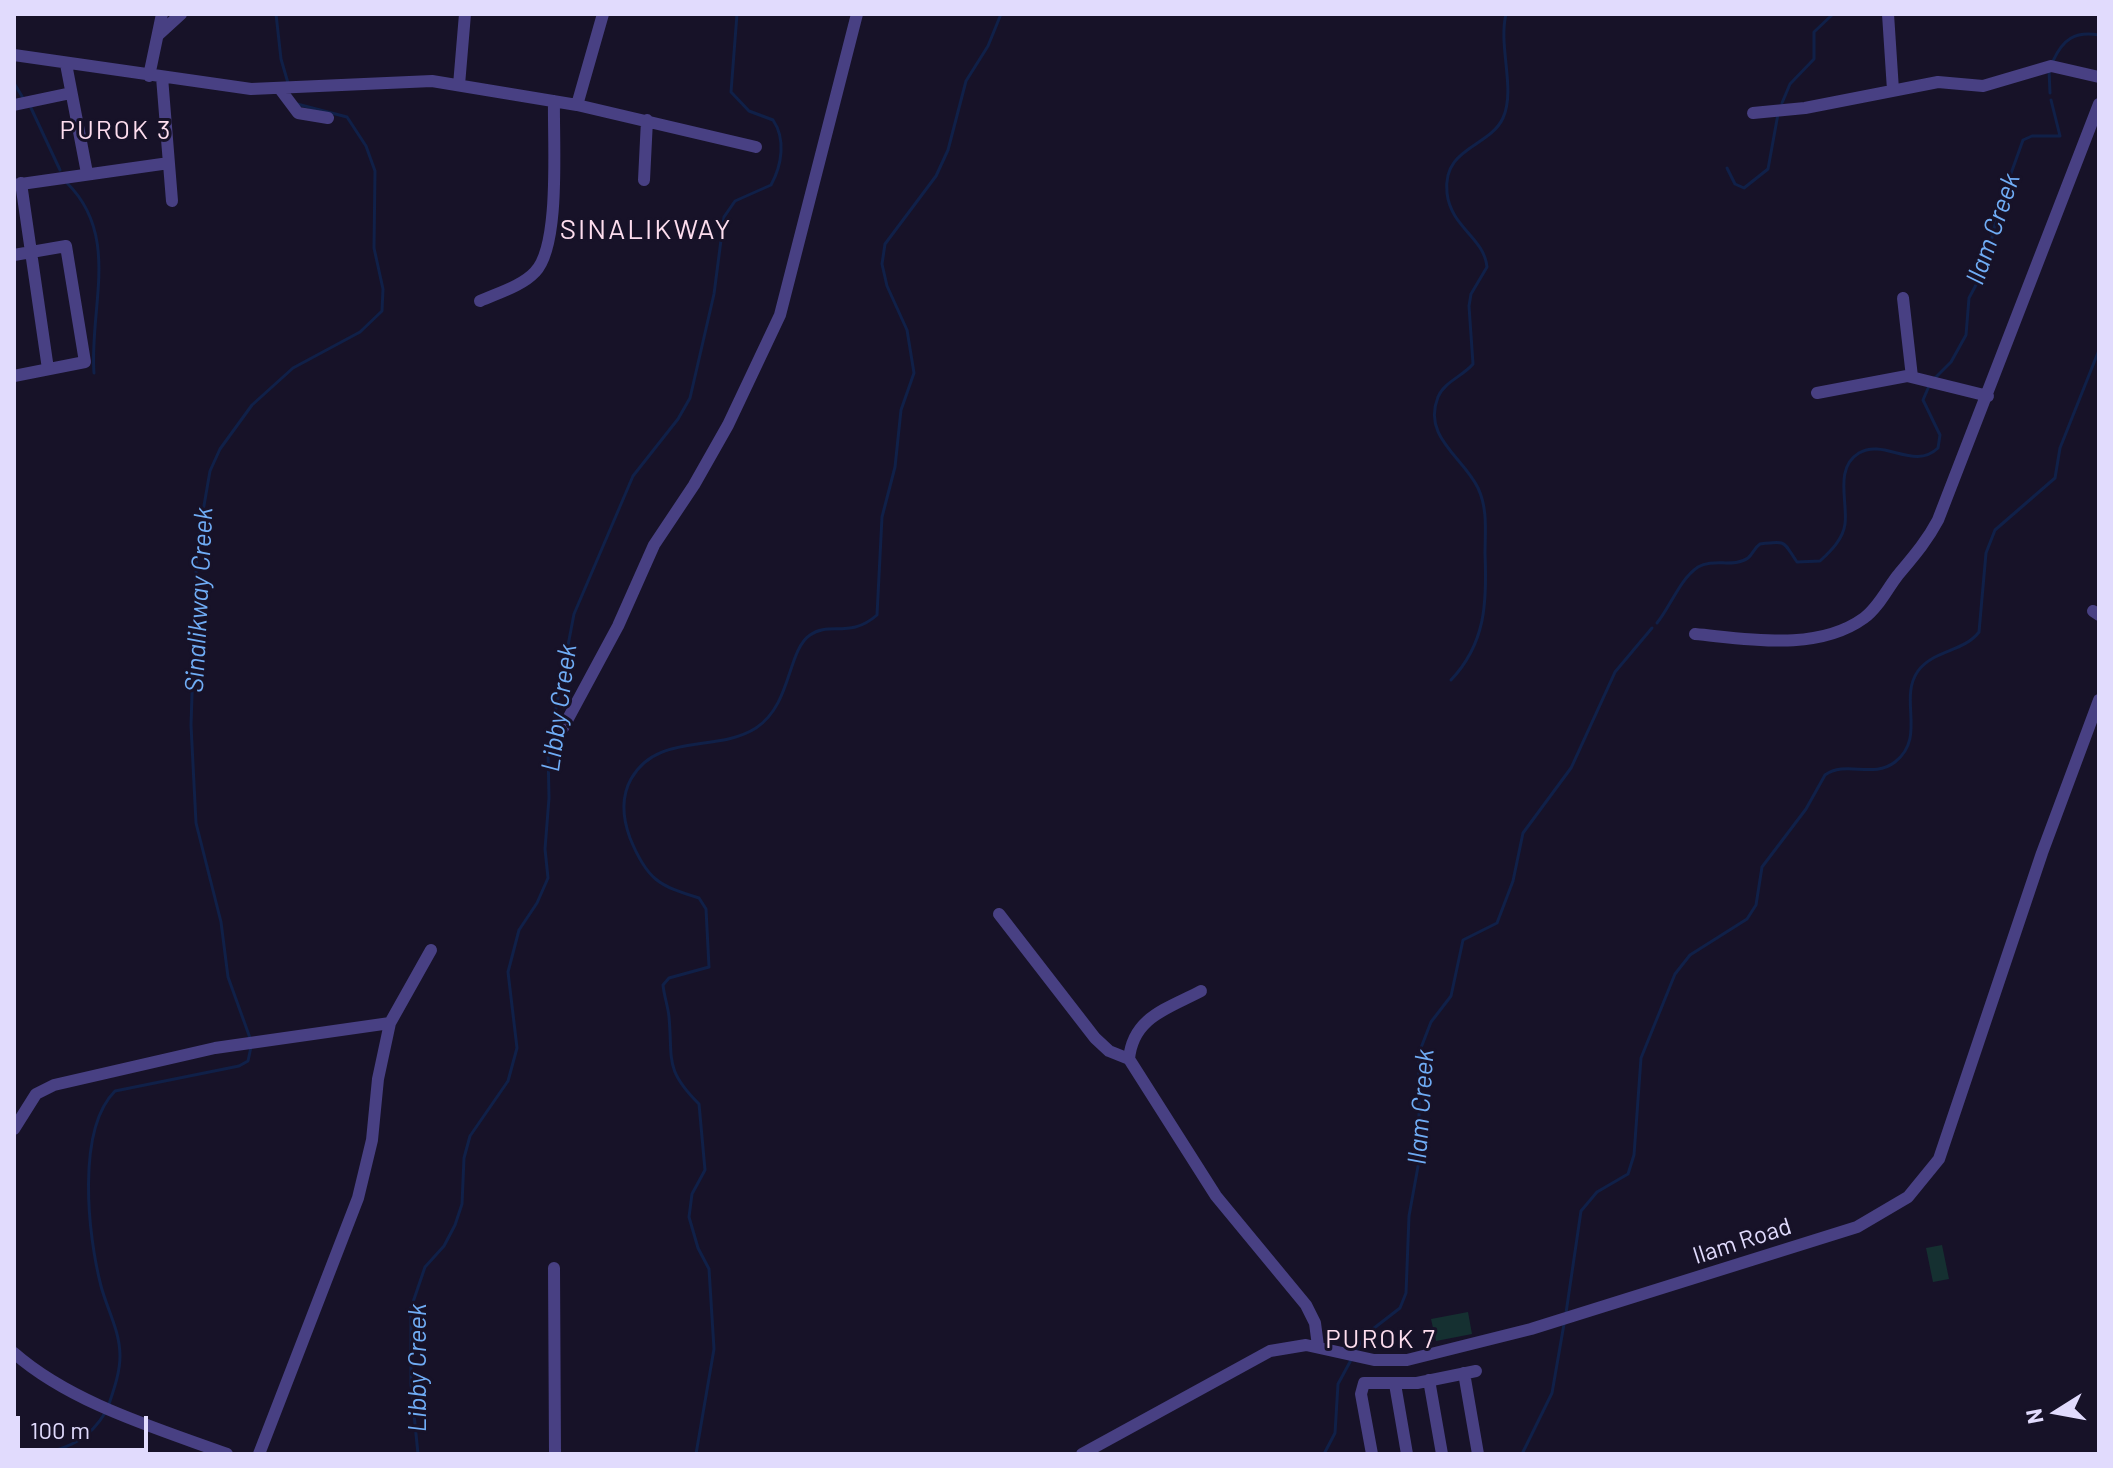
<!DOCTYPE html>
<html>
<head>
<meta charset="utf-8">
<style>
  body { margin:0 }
  #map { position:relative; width:2113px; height:1468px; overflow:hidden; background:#171228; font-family:Barlow,sans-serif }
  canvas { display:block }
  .frame { position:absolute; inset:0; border:16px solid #e1dbfd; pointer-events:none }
  .north { position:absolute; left:2017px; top:1372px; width:80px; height:80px; -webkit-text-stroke:6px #171228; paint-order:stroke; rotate:259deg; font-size:22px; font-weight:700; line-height:32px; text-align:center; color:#e1dbfd }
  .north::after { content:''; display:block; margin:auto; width:28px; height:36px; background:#e1dbfd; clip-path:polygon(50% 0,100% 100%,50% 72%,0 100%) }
  .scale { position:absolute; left:16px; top:1416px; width:132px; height:36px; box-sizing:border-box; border:4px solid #e1dbfd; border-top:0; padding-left:10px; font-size:24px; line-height:28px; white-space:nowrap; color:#e1dbfd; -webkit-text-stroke:6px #171228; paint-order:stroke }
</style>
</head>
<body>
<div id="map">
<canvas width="2113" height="1468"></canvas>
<div class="frame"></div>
<div class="north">N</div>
<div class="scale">100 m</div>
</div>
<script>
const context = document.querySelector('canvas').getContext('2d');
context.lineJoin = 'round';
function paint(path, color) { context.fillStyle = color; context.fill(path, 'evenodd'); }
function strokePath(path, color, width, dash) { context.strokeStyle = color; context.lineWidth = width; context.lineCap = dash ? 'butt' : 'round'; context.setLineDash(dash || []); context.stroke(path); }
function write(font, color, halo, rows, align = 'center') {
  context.font = font + ' Barlow,sans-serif'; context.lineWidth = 6; context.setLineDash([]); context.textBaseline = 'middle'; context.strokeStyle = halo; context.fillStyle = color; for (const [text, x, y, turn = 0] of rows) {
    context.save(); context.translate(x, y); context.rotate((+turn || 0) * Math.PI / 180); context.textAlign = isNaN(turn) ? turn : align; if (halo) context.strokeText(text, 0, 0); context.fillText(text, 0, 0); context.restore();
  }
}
const green = new Path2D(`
  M1942 1245 1949 1279 1933 1282 1926 1248Z
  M1468 1312 1472 1334 1436 1341 1431 1319Z`);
const stream = new Path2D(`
  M276 14 281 59 288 83
  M2053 61C2063 39 2075 31 2099 35
  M2049 70 2050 93
  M14 83 23 98
  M1782 103 1790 84 1814 59V32L1833 14
  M31 108 60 170
  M1727 168 1735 184 1744 188 1768 169 1778 114
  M67 183C121 236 89 308 94 373
  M1934 379 1951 362 1966 335 1969 298 1985 268 1999 207 2023 140 2032 136H2060L2051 100
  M1657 623C1671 606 1679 580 1698 567 1713 558 1734 568 1748 558 1753 554 1754 548 1760 544 1788 540 1783 542 1797 562L1820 561C1831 551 1843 539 1845 524 1848 502 1834 468 1859 453 1884 438 1914 471 1938 448L1940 435 1923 400 1929 386
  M1451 680C1486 643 1487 602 1485 554 1485 532 1488 509 1478 488 1463 457 1422 437 1438 397 1444 382 1463 376 1473 364L1469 306 1471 294 1487 267C1484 237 1451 228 1447 193 1442 147 1489 148 1503 118 1516 89 1498 47 1506 14
  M250 1038 228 977 221 922 196 823 191 725 197 546 210 471 220 449 252 405 293 368 360 332 382 311 383 289 374 248 375 171 366 146 347 117 297 104
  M1566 1313 1581 1211 1597 1192 1628 1174 1634 1155 1641 1058 1675 974 1690 955 1747 919 1756 905 1762 867 1806 809 1825 775C1846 760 1873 779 1895 762 1927 737 1898 699 1918 671 1933 650 1964 652 1979 632L1986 553 1995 530 2055 478 2060 448 2099 350
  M1356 1349 1369 1332 1400 1308 1406 1293 1409 1216 1419 1161V1053L1431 1022 1451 996 1463 940 1497 923 1513 881 1523 833 1571 768 1615 672 1652 628
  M109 1404C114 1389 120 1372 120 1356 120 1331 107 1309 101 1286 88 1236 76 1130 115 1091L239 1066 248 1061 251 1047
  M43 1454C71 1447 90 1438 105 1413
  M418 1454 411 1384V1308L425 1267 444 1246 455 1225 462 1204 464 1158 470 1136 508 1081 517 1048 508 972 519 930 537 903 548 878 545 849 549 798 548 750 574 614 633 476 678 419 690 398 714 294 724 217 735 201 771 185C782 165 786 139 773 120L749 111 731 92 737 14
  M696 1454 714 1349 709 1269 698 1248 689 1217 692 1194 705 1170 699 1104C664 1069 673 1060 669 1017 668 1006 664 996 663 985L669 978 709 967 706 909 699 898C659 886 647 880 630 838 623 819 621 797 631 779 657 732 717 753 756 728 792 704 787 651 810 635 829 621 850 639 877 615L882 517 895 467 901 410 914 373 907 330 887 286 882 264 885 244 936 176 948 150 966 81 988 46 1001 14
  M1324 1454 1335 1433 1338 1384 1351 1360
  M1522 1454 1552 1393 1564 1324`);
const minor = new Path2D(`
  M1888 14 1893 90
  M158 35 181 14
  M14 55 251 89 432 81 577 105 756 147
  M66 64 87 173
  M149 76 162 14
  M162 77 172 201
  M459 85 465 14
  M280 89 298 113 328 118
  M14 105 71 93
  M577 105 603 14
  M1753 113 1805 108 1938 82 1983 86 2051 66 2099 77
  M644 180 647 120
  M21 183 48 369
  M14 185 169 163
  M14 255 66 246 85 362 14 376
  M1903 298 1912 377
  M480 301C498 293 522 286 535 272 561 246 553 139 554 101
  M1817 393 1907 376 1988 396
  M2093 611 2099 615
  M1695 634C1749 639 1817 652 1864 618 1878 608 1887 589 1898 575 1913 557 1927 541 1938 520L2099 104
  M563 728 618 626 654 545 694 485 728 425 780 315 857 14
  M999 914 1095 1038 1109 1051 1129 1059
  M1201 991C1167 1009 1133 1017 1129 1059L1216 1196 1306 1305 1315 1323 1318 1346
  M14 1129 36 1094 54 1085 215 1048 390 1023
  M554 1268 555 1454
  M14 1353C71 1403 156 1428 227 1454
  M1464 1373 1478 1454
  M1429 1380 1442 1454
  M1395 1384 1407 1454
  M259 1454 358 1198 372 1140 378 1079 390 1023 431 950
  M1082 1454 1270 1351 1306 1345 1374 1360H1407L1531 1329 1857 1227 1908 1197 1939 1159 2042 853 2099 700
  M1372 1454 1361 1394 1364 1383H1417L1476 1371`);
const streetNames = [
  ["Ilam Road",1742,1241,-18]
];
const neighbourhoodNames = [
  ["PUROK 3",116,130],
  ["PUROK 7",1381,1339]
];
const waterNames = [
  ["Ilam Creek",1993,229,-71],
  ["Sinalikway Creek",199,600,-87],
  ["Libby Creek",559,708,-82],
  ["Ilam Creek",1421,1107,-86],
  ["Libby Creek",417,1368,-90]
];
const quarterNames = [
  ["SINALIKWAY",646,230]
];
paint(green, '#153031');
strokePath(stream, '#102048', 3);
strokePath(minor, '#484083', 12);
write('24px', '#e1dbfd', '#171228', streetNames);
context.letterSpacing = '2px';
write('26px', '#fdddee', '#171228', neighbourhoodNames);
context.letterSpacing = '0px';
write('italic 26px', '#70adf6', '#171228', waterNames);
context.letterSpacing = '2px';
write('28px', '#fdddee', '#171228', quarterNames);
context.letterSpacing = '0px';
</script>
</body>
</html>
